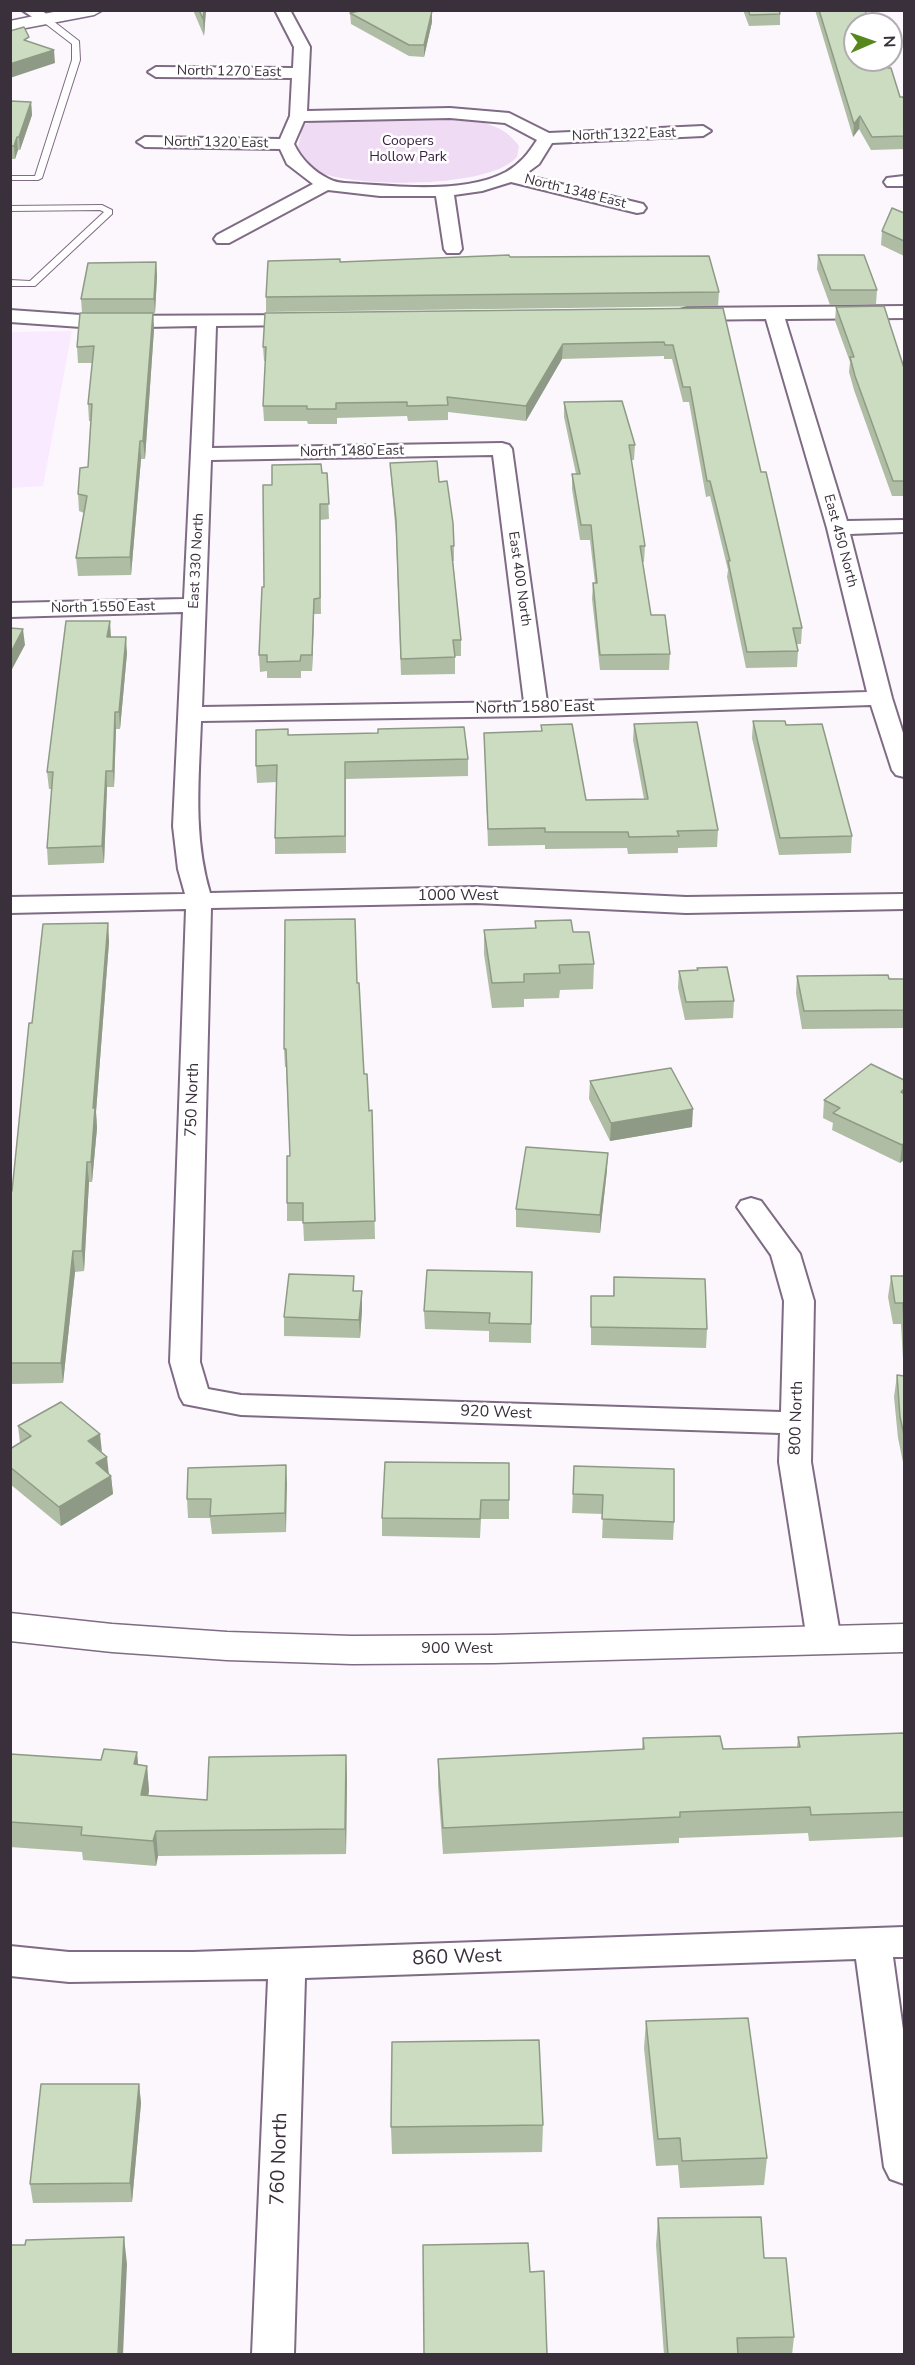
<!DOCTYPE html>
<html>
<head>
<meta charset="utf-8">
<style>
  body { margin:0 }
  #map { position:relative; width:915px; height:2365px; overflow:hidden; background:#fbf7fd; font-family:"Nunito Sans",sans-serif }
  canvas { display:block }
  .frame { position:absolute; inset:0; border:12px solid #39303b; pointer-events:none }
  .north { position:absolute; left:843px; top:12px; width:60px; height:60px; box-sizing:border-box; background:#fff; border:2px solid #b0acb1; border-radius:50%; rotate:88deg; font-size:16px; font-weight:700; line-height:24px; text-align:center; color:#39303b }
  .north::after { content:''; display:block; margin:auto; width:21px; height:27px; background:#56871a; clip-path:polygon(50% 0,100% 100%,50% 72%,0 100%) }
</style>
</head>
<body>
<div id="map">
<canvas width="915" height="2365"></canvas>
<div class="frame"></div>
<div class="north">N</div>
</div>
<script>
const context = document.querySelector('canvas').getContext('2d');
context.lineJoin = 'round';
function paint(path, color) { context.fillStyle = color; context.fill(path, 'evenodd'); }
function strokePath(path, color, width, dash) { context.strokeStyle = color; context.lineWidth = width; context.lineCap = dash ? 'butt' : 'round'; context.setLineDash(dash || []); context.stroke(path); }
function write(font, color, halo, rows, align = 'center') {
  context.font = font + ' "Nunito Sans",sans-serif'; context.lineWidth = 5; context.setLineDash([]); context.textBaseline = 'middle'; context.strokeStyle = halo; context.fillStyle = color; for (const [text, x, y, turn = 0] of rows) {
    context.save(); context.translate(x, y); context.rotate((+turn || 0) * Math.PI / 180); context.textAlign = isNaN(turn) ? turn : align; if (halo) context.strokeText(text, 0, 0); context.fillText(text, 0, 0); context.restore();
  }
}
const built = new Path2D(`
  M72 331 43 486 11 488V332Z`);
const green = new Path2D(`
  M445 118C474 120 501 121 519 146L517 157C490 189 353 188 316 171 307 167 303 160 297 152L303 125 322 119Z`);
const lane = new Path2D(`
  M42 17H48L79 41 80 60 42 178 38 180H10V176H35L72 60V44L42 21Z
  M102 205 112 210V214L35 286H10V280L30 281 104 212 100 210 10 211V206Z`);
const street = new Path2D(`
  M22 10H41L53 19 50 22H40Z
  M275 10H290L310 47 307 111 450 108 509 113 549 133 703 126 711 131 703 136 552 143 539 164 524 175 643 204 646 208 643 212 637 213 511 182 482 191 454 195 462 249 459 253H447L444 249 436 196H380L328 190 229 243H217L214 239 217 235 313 184 287 164 280 149 145 147 137 142 145 137 280 139 290 116 292 78 156 77 148 72 156 67 293 68 294 47ZM450 118 505 123 537 140C528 154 520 164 506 172 467 193 403 187 360 184 351 183 337 184 329 179 314 172 301 159 294 144L304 121Z
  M904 176V186H887L884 182 887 178Z
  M904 306V318L785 319 847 521 904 520V532L850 534 892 698 904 736V777L896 775 892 770 871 705 536 716 201 721C199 779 193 836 210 893L476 887 686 897 904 894V909L686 913 476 903 211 908 200 1362 208 1389 241 1395 781 1412 784 1301 771 1255 737 1207 741 1201 751 1198 761 1201 800 1254 814 1301 811 1462 841 1640 836 1649 824 1652 812 1649 807 1640 779 1462 780 1433 241 1415 184 1404 180 1397 170 1362 186 909 10 913V897L185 894 178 869 173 826 183 612 10 617V603L184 599 197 326 95 328 10 322V310L95 316 309 315 311 319 309 323 302 325 216 326 212 448 502 443 509 445 512 449 547 702 867 692 827 528 766 319 687 320 680 318 678 314 680 310 687 308ZM493 455 524 702 202 707 211 460Z
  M904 1927V1957H893L904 2037V2184L890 2179 884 2167 856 1959 305 1978 294 2354H252L268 1979 69 1982 10 1976V1946L69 1952H193Z`);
const secondary = new Path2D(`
  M63 10H103L94 15 10 31V21Z
  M10 1613 112 1624 227 1632 352 1636 494 1635 904 1624V1652L494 1663 352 1664 227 1660 112 1652 10 1641Z`);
const wall = new Path2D(`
  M193 10H206L204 36Z
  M743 10H779L780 14V25L749 26Z
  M815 10H865L900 97 904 100V149L871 150 859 129 853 137Z
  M432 11V22L424 57 409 56 351 24 350 13Z
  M10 101 31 102 32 115 20 150H18L15 159H10Z
  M904 213V256L881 245 882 231Z
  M818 255 877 290 876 304 830 305 817 269Z
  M510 257 719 292 718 306 266 312V297L340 262Z
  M156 262 157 276 155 313H153L154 329 145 459H141L131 575 78 576 76 558 84 513 79 511 78 494 88 467 91 421H89L88 404 92 363H78L77 347 82 313 81 299Z
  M836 307 904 368V496H892L854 390 849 372 850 362 835 321Z
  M723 308 761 472 802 628 801 644H796L798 651 797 667 746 668 727 577 728 570 710 496 706 497 689 402H683L672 359H664V356L562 359 526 421 448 412V420L408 421 407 416 337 418V424H308L307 421H264L263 406 266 361H264L263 347Z
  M564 402 635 445 634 460H631L645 546 644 562H642L651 615 670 654 669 670H600L592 599 593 583H595L590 540H580L572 489V474H576L564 417Z
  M390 463 439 482 454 546V561H453L461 640V656H455V674L401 675 396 536 391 478Z
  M322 473H327L329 519 320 520 321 614H314L312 671H301V678H267V671L260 672 259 655 264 587Z
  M111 637 127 653 120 729H116L114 787H107L104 863 48 865 47 848 52 789H49L47 772Z
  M753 721 786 725 852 836 851 853 779 855 752 738Z
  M634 724 718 830 717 847 678 848V853L628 854 627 848 545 849V845L488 846 484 733 541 731V725L586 800 644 799 633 740Z
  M288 735 468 759V776L346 779V853L275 854V838L277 782 257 783 256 766Z
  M535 921 573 932 594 964 593 989 560 990 559 998 524 999V1007L492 1008 484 954V930L535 928Z
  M108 923 109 942 96 1112 97 1128 92 1182H89L84 1271 75 1272 63 1383 10 1384V1191H12L32 1023Z
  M697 970 734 1001 733 1018 685 1020 678 988 679 971Z
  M797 976 904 979V1028L802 1029 796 993Z
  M357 983 364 1074 369 1111 372 1110 375 1239 304 1241 303 1221H287V1203L290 1156 286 1067H285L284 1049Z
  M904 1080V1160L900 1163 832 1130 833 1123 823 1118 824 1100Z
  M590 1081 692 1127 610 1141 589 1099Z
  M607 1170 600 1233 516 1227V1209Z
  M532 1272 531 1343 489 1342V1331L425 1329 424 1311Z
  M354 1276V1291L362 1310 360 1338 284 1336V1317Z
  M891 1276H904V1467L898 1438 894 1397 897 1375 904 1376 901 1324H893L888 1297Z
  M614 1277 707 1329 706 1348 591 1345V1296H613Z
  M18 1426 102 1452 109 1474 111 1476 113 1494 61 1526 10 1484V1449L20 1443Z
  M509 1463V1519H481L480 1538 382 1536V1518Z
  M286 1465V1532L212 1534 210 1518H188L187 1499Z
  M574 1466 674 1522 673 1540 602 1538 603 1514 572 1513Z
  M904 1733V1837L809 1841 808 1833 679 1838V1843L443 1854 438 1785V1759L642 1749 643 1738 723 1749 797 1747 798 1737Z
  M137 1752 138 1765 147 1766 149 1791 148 1796 207 1800 346 1755 347 1780 346 1854 158 1856 156 1866 83 1860 82 1852 10 1847V1754L101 1760Z
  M646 2021 767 2158 764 2185 680 2188 678 2165 656 2166 644 2048Z
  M139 2084 141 2103 132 2202 33 2203 30 2184Z
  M543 2125 542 2152 392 2154 391 2127Z
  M658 2218 794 2337 792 2355H664L656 2245Z`);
const shadedWall = new Path2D(`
  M204 10H206L204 36 203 19Z
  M432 11V22L424 57V45Z
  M54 50 55 63 10 78V64Z
  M31 102 32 115 20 150 19 137Z
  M860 116 859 129 853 137 854 124Z
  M17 137 18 150 15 159 14 146Z
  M156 262 157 276 155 313 154 299Z
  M153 313 154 329 145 459 143 441Z
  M563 344 562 359 526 421V406Z
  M140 441 141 459 131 575 130 557Z
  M314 599V614L312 671V655Z
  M110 621 111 637H107Z
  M23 629 25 645 10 673V654Z
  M126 637 127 653 120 729 119 712Z
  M115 712 116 729 114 787 113 771Z
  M106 771 107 787 104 863 102 846Z
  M108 923 109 942 96 1112 97 1128 92 1182 91 1162 93 1108Z
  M693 1109 692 1127 610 1141 611 1123Z
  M904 1143V1160L900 1163 902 1145Z
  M608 1153 607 1170 600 1233V1215Z
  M87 1162 89 1182 84 1271 82 1251Z
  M73 1251 75 1272 63 1383 61 1363Z
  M362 1291V1310L360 1338 359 1320Z
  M100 1434 102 1452 88 1441Z
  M107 1457 109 1475 96 1463Z
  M286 1465 287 1484 286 1532 285 1513Z
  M111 1476 113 1494 61 1526 59 1507Z
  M137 1752 139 1777 134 1764Z
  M346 1755 347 1780 346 1854 345 1829Z
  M147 1766 149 1791 143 1820 141 1795Z
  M156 1831 158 1856 156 1866 153 1841Z
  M139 2084 141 2103 132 2202 130 2183Z
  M124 2237 127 2264 123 2355H118Z`);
const building = new Path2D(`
  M199 10H204L203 19Z
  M364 10 432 11 424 45H409L350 13Z
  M748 10H779L780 14 750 15Z
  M819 10H865L870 24H855V60H885L888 68H891L900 97H903L904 100V136L872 137 860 116 854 124Z
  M24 27 29 37 24 40 54 50 10 64V31Z
  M10 101 31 102 19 137H17L14 146H10Z
  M892 208 904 213V241L882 231Z
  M509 255 510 257 709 256 719 292 266 297 268 261 340 259V262Z
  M818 255H864L877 290H831Z
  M156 262 154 299H81L88 263Z
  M884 306 904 368V481H893L855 376 850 357H854L836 307Z
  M723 308 761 472H766L802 628H793L798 651 747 652 728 561H730L710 481H707L690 387H683L673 345H665L664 342 563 344 526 406 447 397 448 405 407 406V402L336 403V409H307V406H263L266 347H263L265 313Z
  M80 313H153L143 441H140L130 557 76 558 87 496 78 494 80 468 88 467 92 404H88L94 346 77 347Z
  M622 401 635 445H629L645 546H640L651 615H665L670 654 600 655 593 583H597L591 525H581L572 474H580L564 402Z
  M437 461 439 482 447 481 453 523 454 546H451L461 640H453L455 657 401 659 396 520 390 463Z
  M321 464 322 473H327L329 504H320V598L314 599 312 655H301L300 661 267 662V655H259L262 587H264L263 485H272V465Z
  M66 621H110L107 637H126L119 712H115L113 771H106L102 846 47 848 53 772H47Z
  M10 628 23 629 10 654Z
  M753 721H785L786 725 822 724 852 836 780 838Z
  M697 722 718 830 677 831 679 836 629 837 628 832H545V828L488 829 484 733 542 731 541 725 572 724 586 800 648 799 634 724Z
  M464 727 468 759 345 762V836L275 838 277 765 256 766V730L288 729V735L378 733V729Z
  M355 919 357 983H359L364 1074H367L369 1111 372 1110 375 1221 303 1223V1203H287V1156H290L286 1049H284L285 920Z
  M571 920 573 932H589L594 964 559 965 560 973 524 974V982L492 983 484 930 536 928 535 921Z
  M108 923 93 1108H95L91 1162H87L82 1251H73L61 1363H10V1191H12L29 1023H32L43 924Z
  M727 967 734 1001 686 1002 679 971 698 970 697 968Z
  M888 975 889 979H904V1010L804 1011 797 976Z
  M871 1064 904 1080V1089L901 1092 904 1094V1143L902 1145 833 1113 840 1108 824 1100Z
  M671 1068 693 1109 611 1123 590 1081Z
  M526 1147 608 1153 600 1215 516 1209Z
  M427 1270 532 1272 531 1324 489 1323 490 1313 424 1311Z
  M289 1274 354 1276 353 1291H362L359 1320 284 1317Z
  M891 1276H904V1323L903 1303H895Z
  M614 1277 705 1279 707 1329 591 1327V1296H614Z
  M897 1375 904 1376V1435L900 1417Z
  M61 1402 100 1434 88 1441 107 1457 96 1463 111 1476 59 1507 10 1467V1449L31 1436 18 1426Z
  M385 1462 509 1463V1500H481L480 1519 382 1518Z
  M286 1465 285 1513 210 1516 211 1499H187L188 1468Z
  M574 1466 674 1469V1522L602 1519 603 1495 573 1494Z
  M904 1733V1812L811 1815 810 1807 680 1812V1817L443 1828 438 1759 644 1749 643 1738 720 1736 723 1749 800 1747 798 1737Z
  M104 1749 137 1752 134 1764 147 1766 141 1795 207 1800 209 1757 346 1755 345 1829 156 1831 153 1841 81 1835 82 1827 10 1822V1754L101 1760Z
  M748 2018 767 2158 682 2161 680 2138 658 2139 646 2021Z
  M539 2040 543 2125 391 2127 392 2042Z
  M41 2084H139L130 2183 30 2184Z
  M761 2217 764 2258H786L794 2337 737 2338 738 2355H668L658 2218Z
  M124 2237 118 2355H10V2245H25L26 2240Z
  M528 2243 530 2272 544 2271 547 2355 424 2354 423 2245Z`);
const farStreetnames = [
  ["North 1270 East",229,72,1],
  ["North 1322 East",624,135,-2],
  ["North 1320 East",216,143,1],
  ["North 1348 East",575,192,14],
  ["North 1480 East",352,452,-1],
  ["East 450 North",840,541,75],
  ["East 330 North",197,561,-87],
  ["East 400 North",519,579,82],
  ["North 1550 East",103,608,-1]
];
const farParknames = [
  ["Coopers",408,142],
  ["Hollow Park",408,158]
];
const streetNames = [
  ["North 1580 East",535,708,-1],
  ["1000 West",458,896],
  ["750 North",193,1100,-88],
  ["920 West",496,1413,2],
  ["800 North",797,1418,-88],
  ["900 West",457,1649]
];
const nearStreetnames = [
  ["860 West",457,1958,-2],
  ["760 North",280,2159,-88]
];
paint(built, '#faeaff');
paint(green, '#efdbf4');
strokePath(lane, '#7f6b84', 2);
strokePath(street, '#7f6b84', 4);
strokePath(secondary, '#7f6b84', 3);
paint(lane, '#fff');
paint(street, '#fff');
paint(secondary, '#fff');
paint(wall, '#afbda5');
paint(shadedWall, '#8f9a86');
paint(building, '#ccdcc0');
strokePath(building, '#8f9a86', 1.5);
write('14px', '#39303b', '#fff', farStreetnames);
write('14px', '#381c40', '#fff', farParknames);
write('16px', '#39303b', '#fff', streetNames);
write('20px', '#39303b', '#fff', nearStreetnames);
</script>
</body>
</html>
